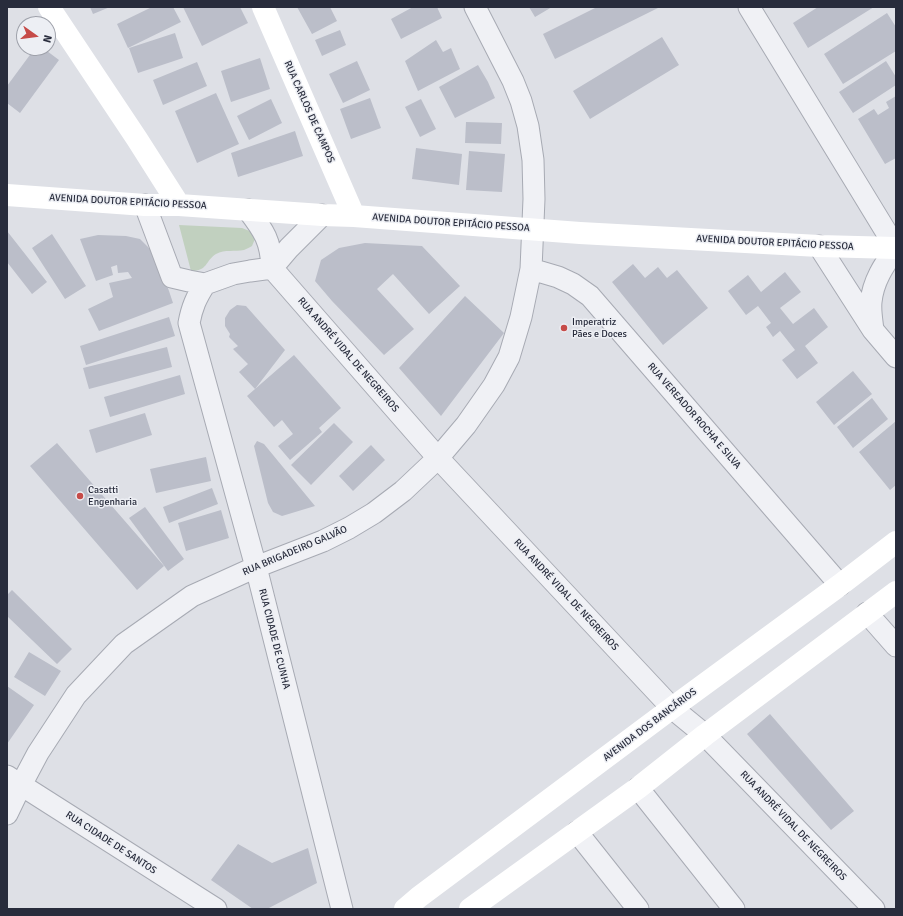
<!DOCTYPE html>
<html>
<head>
<meta charset="utf-8">
<style>
  body { margin:0 }
  #map { position:relative; width:903px; height:916px; overflow:hidden; background:#dee0e6; font-family:Signika,sans-serif }
  canvas { display:block }
  .frame { position:absolute; inset:0; border:8px solid #282c3c; pointer-events:none }
  .north { position:absolute; left:16px; top:16px; width:40px; height:40px; box-sizing:border-box; background:#edeff4; border:1px solid #9ea1aa; border-radius:50%; rotate:104deg; font-size:11px; font-weight:700; line-height:16px; text-align:center; color:#282c3c }
  .north::after { content:''; display:block; margin:auto; width:14px; height:18px; background:#c64b48; clip-path:polygon(50% 0,100% 100%,50% 72%,0 100%) }
</style>
</head>
<body>
<div id="map">
<canvas width="903" height="916"></canvas>
<div class="frame"></div>
<div class="north">N</div>
</div>
<script>
const context = document.querySelector('canvas').getContext('2d');
context.lineJoin = 'round';
function paint(path, color) { context.fillStyle = color; context.fill(path, 'evenodd'); }
function strokePath(path, color, width, dash) { context.strokeStyle = color; context.lineWidth = width; context.lineCap = dash ? 'butt' : 'round'; context.setLineDash(dash || []); context.stroke(path); }
function write(font, color, halo, rows, align = 'center') {
  context.font = font + ' Signika,sans-serif'; context.lineWidth = 3; context.setLineDash([]); context.textBaseline = 'middle'; context.strokeStyle = halo; context.fillStyle = color; for (const [text, x, y, turn = 0] of rows) {
    context.save(); context.translate(x, y); context.rotate((+turn || 0) * Math.PI / 180); context.textAlign = isNaN(turn) ? turn : align; if (halo) context.strokeText(text, 0, 0); context.fillText(text, 0, 0); context.restore();
  }
}
const green = new Path2D(`
  M179 225 242 228 252 232 255 239 252 246C250 247 247 249 244 250 235 252 225 249 216 254 205 261 208 271 191 271Z`);
const building = new Path2D(`
  M90 7H110L93 14Z
  M152 7H173L181 22 128 48 117 24Z
  M183 7H240L248 23 202 46Z
  M297 7H330L337 21 312 34Z
  M413 7H437L442 18 401 39 391 19Z
  M529 7H552L535 17Z
  M597 7H660L555 59 543 34Z
  M818 7H874L808 48 793 23Z
  M887 13 896 27V51L843 84 824 54Z
  M340 30 346 45 322 56 315 40Z
  M175 33 183 58 138 73 129 48Z
  M662 37 679 65 590 119 573 91Z
  M436 40 443 52 451 48 460 69 418 91 405 61Z
  M35 48H43L59 60 20 113 7 103V86Z
  M260 58 270 89 231 102 221 71Z
  M357 61 370 90 343 103 329 74Z
  M886 61 896 77V85L853 113 839 92Z
  M197 62 207 86 163 105 153 80Z
  M478 65 488 82 495 98 455 118 439 87Z
  M216 93 239 144 197 163 175 111Z
  M896 96V158L885 164 858 119 874 109 878 115 889 108 886 102Z
  M370 98 381 128 351 139 340 109Z
  M271 99 282 123 249 140 237 116Z
  M421 99 436 129 420 137 405 107Z
  M466 122 502 123 501 144 465 143Z
  M295 131 303 156 238 177 231 153Z
  M416 148 462 154 459 185 412 179Z
  M469 151 505 154 502 192 466 190Z
  M7 231 47 282 32 294 7 262Z
  M52 234 86 286 65 299 32 248Z
  M98 235 126 236 140 239 148 247 156 256 169 291 173 303 99 331 88 309 113 297 109 283 132 278 128 272 118 273 117 265 111 267 113 275 96 281 80 239Z
  M365 243 422 246 460 286 429 314 393 274 377 289 414 329 384 355 332 301 315 281 321 260 339 248Z
  M633 264 645 278 658 267 667 278 677 270 708 308 663 345 612 282Z
  M785 272 801 292 780 308 793 324 814 308 828 327 805 346 818 363 797 379 782 360 795 350 780 331 773 337 766 327 771 323 758 306 746 315 728 291 748 275 761 292Z
  M465 296 504 333 441 416 399 368Z
  M237 305 246 306 285 350 255 389 239 372 248 364 233 349 238 346 229 337 230 334 225 326V318L230 310Z
  M169 317 175 336 86 365 80 346Z
  M167 347 172 367 89 389 83 368Z
  M294 355 341 408 319 428 322 432 290 460 278 446 293 434 282 420 274 427 247 396Z
  M853 371 872 394 834 425 816 402Z
  M180 375 185 394 110 417 104 397Z
  M872 398 888 419 853 448 837 427Z
  M145 413 152 435 96 453 89 430Z
  M896 421V485L890 490 859 452Z
  M334 423 353 442 311 485 291 465Z
  M257 441 264 444 315 506 282 516 273 512 268 503 254 446Z
  M57 443 164 566 137 590 30 466Z
  M371 445 385 460 353 491 339 476Z
  M206 457 211 481 156 493 150 469Z
  M212 488 218 504 169 523 163 507Z
  M145 507 184 559 168 571 129 518Z
  M221 510 229 538 186 551 178 523Z
  M12 590 72 649 57 664 7 616V595Z
  M29 652 61 671 45 696 14 677Z
  M7 686 34 705 7 744Z
  M770 714 854 811 831 830 747 734Z
  M238 844 272 863 308 848 317 883 267 909H253L211 880Z`);
const street = new Path2D(`
  M749 7 896 248C884 265 873 281 871 302 870 311 872 321 873 330
  M145 205 172 277 189 281 205 284 233 274 250 271 272 268 289 248 322 215
  M248 210C264 231 271 241 272 268
  M819 246 873 330 896 357
  M272 268 438 458 672 708 705 735 874 909
  M531 269 558 277 573 284 590 296 840 585
  M205 284C196 298 192 307 189 323L256 567 342 909
  M867 613 896 646
  M7 776 216 909
  M638 788 734 909
  M7 814 21 785 38 753 76 695 124 644 192 596 256 567 323 541 349 528 374 513 403 491 438 458 466 425 494 385 509 357 521 317 531 269 534 199 533 160 528 126 521 101 513 81 475 7
  M577 832 638 909`);
const secondary = new Path2D(`
  M49 7 137 139 179 205
  M263 7 354 216
  M7 195 145 205H179L322 215 354 216 580 233 819 246 896 248
  M405 909 419 897 672 708 840 585 896 542
  M470 909 638 788 705 735 896 592`);
const markers = [
  [564,328,4,"#c64b48"],
  [80,496,4,"#c64b48"]
];
const streetNames = [
  ["RUA CARLOS DE CAMPOS",309,112,66],
  ["AVENIDA DOUTOR EPITÁCIO PESSOA",128,202,3],
  ["AVENIDA DOUTOR EPITÁCIO PESSOA",451,223,4],
  ["AVENIDA DOUTOR EPITÁCIO PESSOA",775,243,3],
  ["RUA ANDRÉ VIDAL DE NEGREIROS",348,355,49],
  ["RUA VEREADOR ROCHA E SILVA",694,416,49],
  ["RUA BRIGADEIRO GALVÃO",295,551,-23],
  ["RUA ANDRÉ VIDAL DE NEGREIROS",566,595,47],
  ["RUA CIDADE DE CUNHA",274,639,76],
  ["AVENIDA DOS BANCÁRIOS",650,725,-37],
  ["RUA ANDRÉ VIDAL DE NEGREIROS",793,826,46],
  ["RUA CIDADE DE SANTOS",111,843,33]
];
const poiNames = [
  ["Imperatriz",572,322],
  ["Pães e Doces",572,334],
  ["Casatti",88,490],
  ["Engenharia",88,502]
];
paint(green, '#c1d0bf');
paint(building, '#bbbec9');
strokePath(street, '#a7aab3', 23);
strokePath(street, '#f0f1f5', 21);
strokePath(secondary, '#fff', 22);
for (const [x, y, r, color] of markers) { const dot = new Path2D(); dot.arc(x, y, r, 0, 2 * Math.PI); context.fillStyle = color; context.fill(dot); strokePath(dot, '#edeff4', 1.5); }
write('10px', '#282c3c', '#edeff4', streetNames);
write('10px', '#282c3c', '#edeff4', poiNames, 'left');
</script>
</body>
</html>
